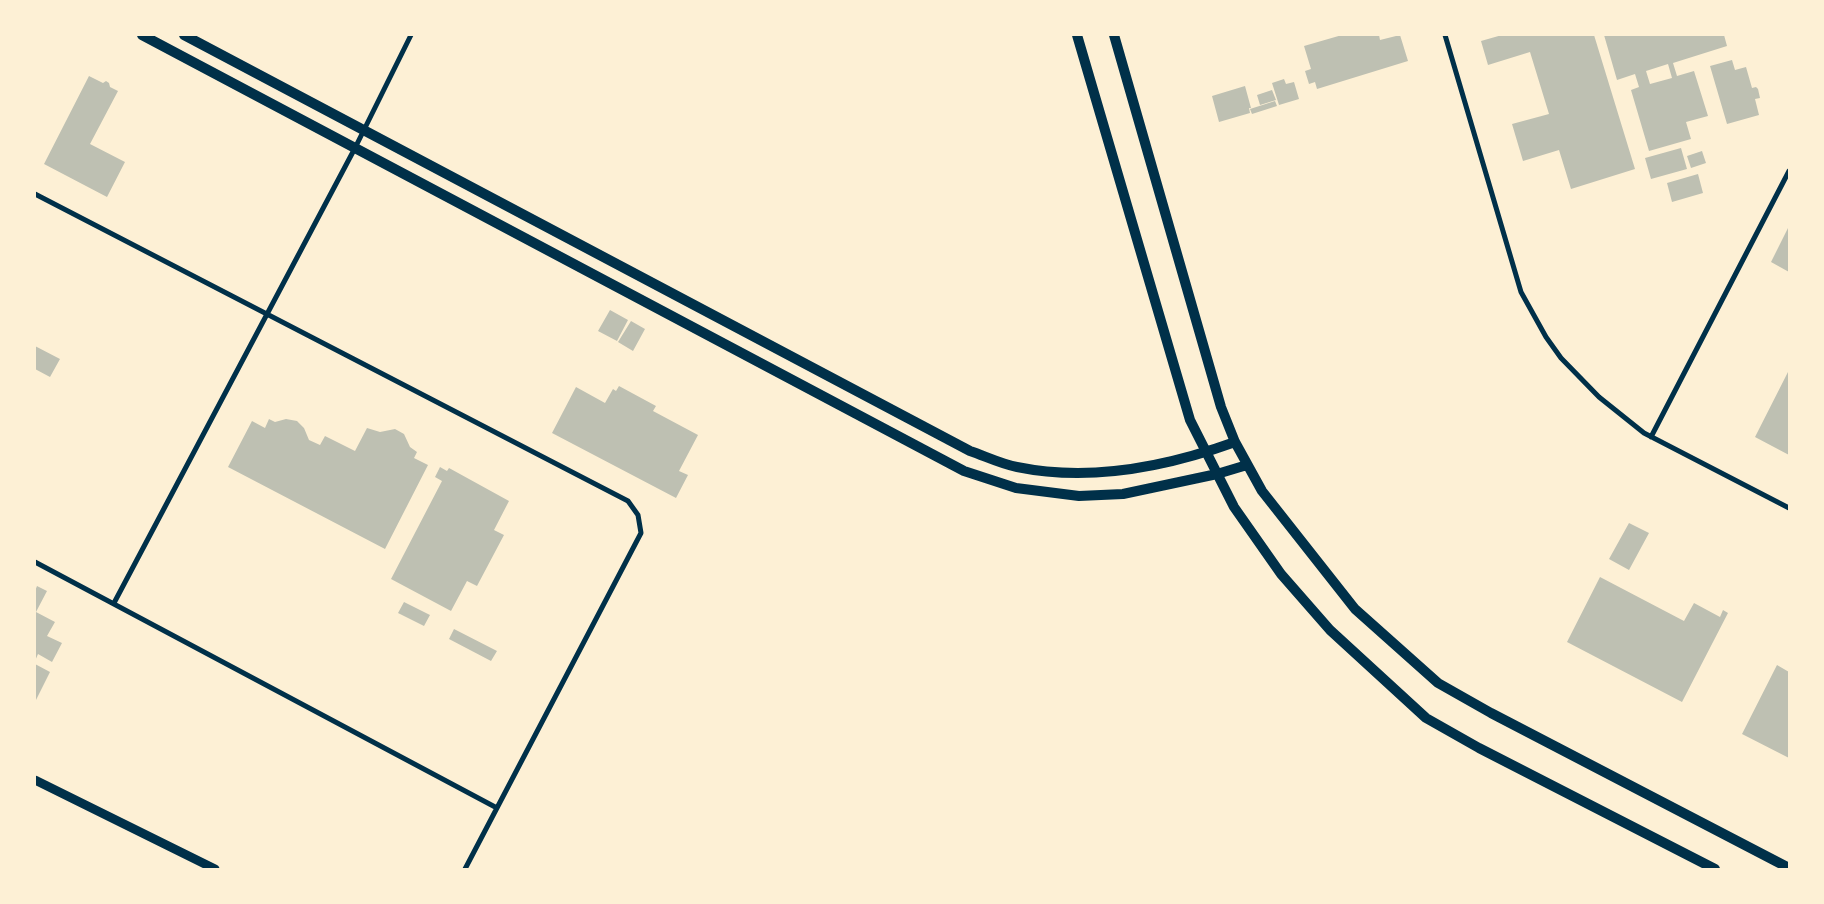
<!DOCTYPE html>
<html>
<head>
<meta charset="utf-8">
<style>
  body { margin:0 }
  #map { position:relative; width:1824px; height:904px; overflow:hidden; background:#fdf0d5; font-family:"Roboto Condensed",sans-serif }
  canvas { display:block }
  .frame { position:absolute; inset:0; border:36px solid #fdf0d5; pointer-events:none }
</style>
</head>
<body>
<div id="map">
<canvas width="1824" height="904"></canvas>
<div class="frame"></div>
</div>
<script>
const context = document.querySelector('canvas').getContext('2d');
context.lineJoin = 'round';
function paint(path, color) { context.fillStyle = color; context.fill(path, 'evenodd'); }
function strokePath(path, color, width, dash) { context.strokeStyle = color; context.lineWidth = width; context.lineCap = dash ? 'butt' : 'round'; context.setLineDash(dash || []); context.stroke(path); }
const building = new Path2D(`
  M1342 35H1379L1380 40 1400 35 1408 61 1317 89 1315 82 1309 84 1305 71 1311 69 1304 46Z
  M1502 35H1594L1635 169 1571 189 1559 150 1523 161 1512 124 1549 114 1530 52 1488 65 1481 41Z
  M1604 35H1724L1727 46 1673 63 1677 76 1694 71 1708 116 1686 122 1691 139 1649 151 1631 90 1639 87 1635 74 1617 80ZM1668 64 1672 78 1650 84 1646 71Z
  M1732 60 1735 70 1746 67 1752 88 1756 87 1758 89 1760 98 1755 99 1759 115 1727 124 1710 66Z
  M89 76 103 83 106 81 109 83 110 87 118 91 90 144 125 162 107 197 44 164Z
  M1284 79 1286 84 1294 82 1299 99 1279 105 1272 83Z
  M1245 86 1251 108H1249L1250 113 1219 122 1212 96Z
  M1272 90 1276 100 1260 105 1257 95Z
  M1275 101 1277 106 1252 114 1250 109Z
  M1681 148 1687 169 1651 179 1645 158Z
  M1702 151 1706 163 1691 168 1687 156Z
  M1698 174 1703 193 1672 202 1667 183Z
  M1789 226V272L1771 262Z
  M610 310 628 320 617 341 598 331Z
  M631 321 645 329 633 351 618 342Z
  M35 346 60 359 50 377 35 369Z
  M1789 370V455L1755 437Z
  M619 386 656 406 653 411 698 435 679 471 688 475 676 498 552 433 576 387 605 403 613 389 616 391Z
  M269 419 275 422 286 419 297 421 304 428 309 440 320 445 325 436 355 451 367 428 380 432 395 429 404 434 410 447 417 452 414 458 428 465 385 549 228 467 252 421 265 428Z
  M440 467 447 471 449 468 509 501 494 530 504 535 477 586 467 581 451 611 391 579 442 481 435 477Z
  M1629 523 1649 533 1629 570 1609 559Z
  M1600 577 1684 621 1694 603 1720 617 1723 610 1728 613 1682 702 1567 642Z
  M37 586 47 591 36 612 55 622 47 636 62 643 52 662 38 654 35 661V591Z
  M404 602 430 615 424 626 398 613Z
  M454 629 497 651 491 661 449 639Z
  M35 664 50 672 35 702Z
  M1777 665 1789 672V758L1742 734Z`);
const minor = new Path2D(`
  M1445 35 1521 292 1546 337 1561 358 1599 397 1644 433 1789 508
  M35 194 628 501 638 515 641 533 465 869
  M1651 437 1789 171
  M35 562 497 808
  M114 603 355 148 411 35`);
const tertiary = new Path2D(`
  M35 780 215 869`);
const secondary = new Path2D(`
  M142 35 964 471 1016 488 1079 496 1123 494 1217 474 1247 465
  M184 35 970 451C985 456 1001 464 1017 467 1090 482 1166 467 1235 442
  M1077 35 1190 420 1234 507 1281 574 1330 630 1426 718 1479 748 1715 869
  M1114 35 1221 407 1235 442 1262 491 1355 609 1438 683 1491 713 1789 868`);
paint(building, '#bec0b2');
strokePath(minor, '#003049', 5);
strokePath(tertiary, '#003049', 9);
strokePath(secondary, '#003049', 10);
</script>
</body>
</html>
